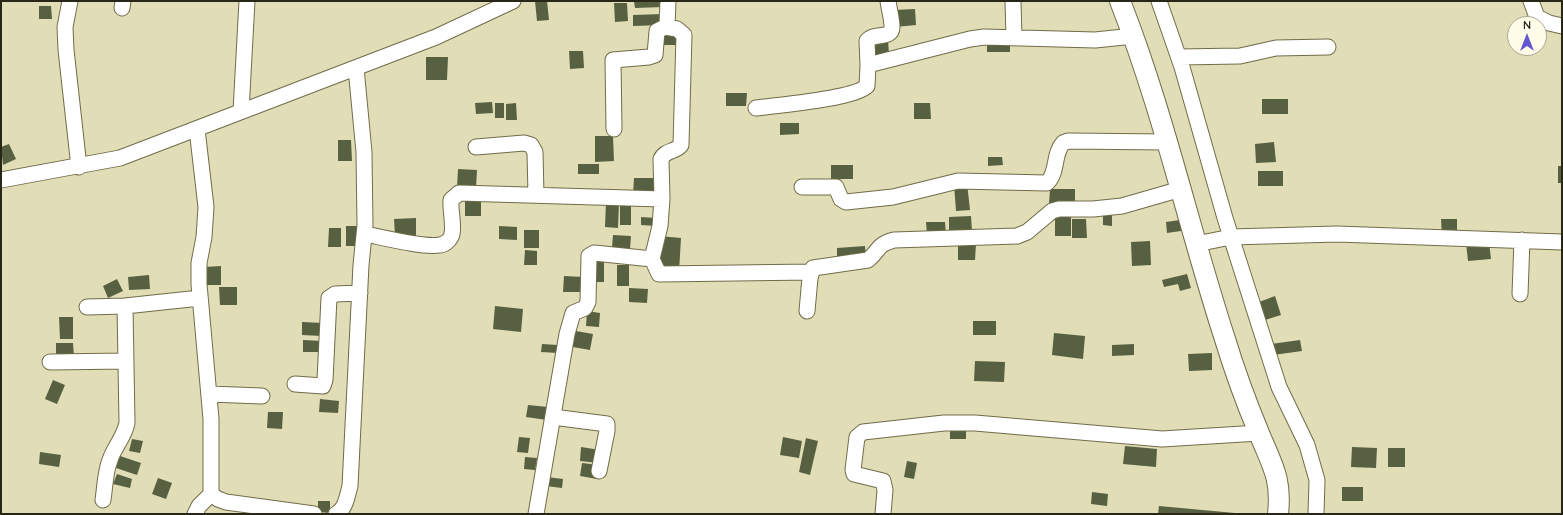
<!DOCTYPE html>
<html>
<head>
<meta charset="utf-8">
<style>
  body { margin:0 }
  #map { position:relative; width:1563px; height:515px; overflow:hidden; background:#e1ddb7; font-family:Quicksand,sans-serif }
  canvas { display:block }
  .frame { position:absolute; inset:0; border:2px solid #272617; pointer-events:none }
  .north { position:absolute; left:1507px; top:16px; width:40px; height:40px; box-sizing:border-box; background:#fffdea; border:1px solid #a9a796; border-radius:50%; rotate:0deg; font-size:11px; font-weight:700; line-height:16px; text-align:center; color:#272617 }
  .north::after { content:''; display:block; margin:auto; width:14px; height:18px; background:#6257d0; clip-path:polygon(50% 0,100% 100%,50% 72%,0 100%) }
</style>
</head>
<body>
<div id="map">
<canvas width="1563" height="515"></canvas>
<div class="frame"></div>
<div class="north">N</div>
</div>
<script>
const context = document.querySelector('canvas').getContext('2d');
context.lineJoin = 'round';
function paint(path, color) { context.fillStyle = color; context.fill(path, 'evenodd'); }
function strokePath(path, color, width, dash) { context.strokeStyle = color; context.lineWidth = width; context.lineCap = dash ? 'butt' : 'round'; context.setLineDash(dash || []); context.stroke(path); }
const building = new Path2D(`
  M535 1H547L549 20 537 21Z
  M634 1H663V7L635 8Z
  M614 3H627L628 21 615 22Z
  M39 6H51L52 19H39Z
  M915 9 916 25 895 27 894 10Z
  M663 14V25L633 26V15Z
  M660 35H682V45H660Z
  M888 40 889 54 874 55 873 42Z
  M987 40 1010 41V52H987Z
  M569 51H583L584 68 570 69Z
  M426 57H448L447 80H426Z
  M726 93H747L746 106H726Z
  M1262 99H1288V114H1262Z
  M492 102 493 113 476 114 475 103Z
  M495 103H504V118H495Z
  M516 103 517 120H506V104Z
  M914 103H930L931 119H914Z
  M780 123H799V134L780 135Z
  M595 136H613L614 161 595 162Z
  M338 140H351L352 161H338Z
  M1274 142 1276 162 1256 163 1255 144Z
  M9 144 16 159 3 165 1 147Z
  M988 157H1002L1003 165 988 166Z
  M578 164H599V174H578Z
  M831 165H853V179H831Z
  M1558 166H1562V183H1558Z
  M458 169 477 170 476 188H457Z
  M1258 171H1283V186H1258Z
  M634 178H656V196L633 195Z
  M967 183 970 210 956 211 954 184Z
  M1050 189H1075V205L1049 204Z
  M465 199H481V216H465Z
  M606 202 619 203 618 228 605 227Z
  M620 202H631V225H620Z
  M1103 214 1112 215V226L1103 225Z
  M1071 215V236H1055V216Z
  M971 216 972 231 949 233V217Z
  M641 217 656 218V226L641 225Z
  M416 218V236H395L394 219Z
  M1072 219H1086L1087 238H1072Z
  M1441 219H1457V237H1442Z
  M1180 220 1181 231 1167 233 1166 222Z
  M926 222H945L946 235H927Z
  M346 226H360V246H346Z
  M499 226 517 227V240L499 239Z
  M329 228H341V247H328Z
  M524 230H539V248H524Z
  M613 235 631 236 630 249 612 248Z
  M659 236 681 238 679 272 658 270Z
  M1150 241 1151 265 1132 266 1131 242Z
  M1489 242 1491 259 1468 261 1466 243Z
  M958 244H976L975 260H958Z
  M865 246 866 257 837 258V248Z
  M525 250 537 251V265H524Z
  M589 262H604V282H589Z
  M617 265H629V286H617Z
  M221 266V285H204V267Z
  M1187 274 1191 288 1180 291 1178 284 1164 287 1162 280Z
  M149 275 150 289 129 290 128 277Z
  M564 276 584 277 583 292H563Z
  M117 279 123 291 108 298 103 286Z
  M219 287H237V305H220Z
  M629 288 648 289 647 303 629 302Z
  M1275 296 1281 315 1265 320 1259 302Z
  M495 306 523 309 521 332 493 329Z
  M587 311 600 313 599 327 586 326Z
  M59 317H73V339H60Z
  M973 321H996V335H973Z
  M302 322 323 323 322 336 302 335Z
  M570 330 593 334 590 350 567 346Z
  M1054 333 1085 336 1083 359 1052 355Z
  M303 340 323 341 322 352H303Z
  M1300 340 1302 351 1273 355 1271 344Z
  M56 343H73L74 357H56Z
  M542 344 558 345V353L541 352Z
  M1134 344V355L1112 356V345Z
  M1212 353V370L1189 371 1188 354Z
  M975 361 1005 362 1004 382 974 381Z
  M53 380 65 385 57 404 45 399Z
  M320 399 339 401 338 413 319 412Z
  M528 405 548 407 547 420 526 417Z
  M268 412H283L282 429 267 428Z
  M950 427 966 428V439H950Z
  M519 437 530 438 528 453 517 452Z
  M783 437 802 441 799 458 780 455Z
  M806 438 818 441 810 475 799 472Z
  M132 439 143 441 140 453 129 451Z
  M1125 446 1157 449 1156 467 1123 464Z
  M581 447 600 450 599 463 580 461Z
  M1352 447 1377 448 1376 468 1351 467Z
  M1388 448H1405V467H1388Z
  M40 452 61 455 59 467 39 464Z
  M120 456 141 463 137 475 116 468Z
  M525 457 537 458 535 470 524 469Z
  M907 461 917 463 914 479 904 477Z
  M582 463 599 465 597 479 580 476Z
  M117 474 132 479 130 488 113 484Z
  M547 477 563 479 562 488 546 486Z
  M158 478 172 483 166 499 152 494Z
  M1342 487H1363V501H1342Z
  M1092 492 1108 494 1107 506 1091 504Z
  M318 501H330V513L318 512Z
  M1159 506 1235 513V514H1158Z`);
const minor = new Path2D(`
  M70 1 65 27 66 50 79 167
  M1013 1 1014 38
  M1159 1 1182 67 1225 218 1279 387 1307 445 1317 480 1316 514
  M1531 1 1537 17 1549 23 1562 26
  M122 8 123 1
  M1179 57 1240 56 1276 48 1328 47
  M868 65 867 41C873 32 892 40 892 27 892 19 889 9 888 1
  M756 108C777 105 854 99 867 86L868 65 970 39 984 37 1095 40 1134 36
  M241 111 247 1
  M197 129 206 207 204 237 199 263V284L211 419V494L218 499 226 502 314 514
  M614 129 613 60 649 57 655 55 657 31 667 26 668 1
  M476 147 524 143 531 145 535 152 536 195
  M1 180 120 158 436 37 513 1
  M802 187H836L841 199 846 202 893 197 958 181 1047 183C1058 173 1053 154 1063 143L1068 141 1166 142
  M365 234C381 237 424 248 439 245 444 245 449 241 451 237 455 229 450 210 451 200L459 193 662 199
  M1196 244 1231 237 1337 234 1562 242
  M652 259 659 274 811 272
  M1520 294 1522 240
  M87 307 125 306 200 298
  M807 311 810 278 813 268 868 260C880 250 876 245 894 240L1017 236 1027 232 1052 211 1059 209H1093L1122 206 1181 189
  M50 362 126 361
  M295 384 323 386 325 380 329 298 335 294 360 293
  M209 394 262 396
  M553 417 607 424V431L599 471
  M103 500C105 487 105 472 110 460 114 447 124 438 127 423L125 306
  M195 514 199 506 211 494
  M336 514C346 509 347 496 350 486L361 265 365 225 364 152 356 68
  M536 514 567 334 573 313 585 308 588 302 589 256 594 253 652 259 660 226 662 199 661 159C665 150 676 152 681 145L684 35 677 29 665 27
  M883 514 885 490 883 481 854 474 853 470 857 437 863 432 944 423H975L1162 439 1259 433`);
const major = new Path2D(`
  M1120 1C1163 110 1188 225 1224 336 1234 369 1246 402 1259 433 1272 465 1282 478 1278 514`);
paint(building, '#576141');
strokePath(minor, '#706c49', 17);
strokePath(major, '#706c49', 22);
strokePath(minor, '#fff', 15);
strokePath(major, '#fff', 20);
</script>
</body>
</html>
